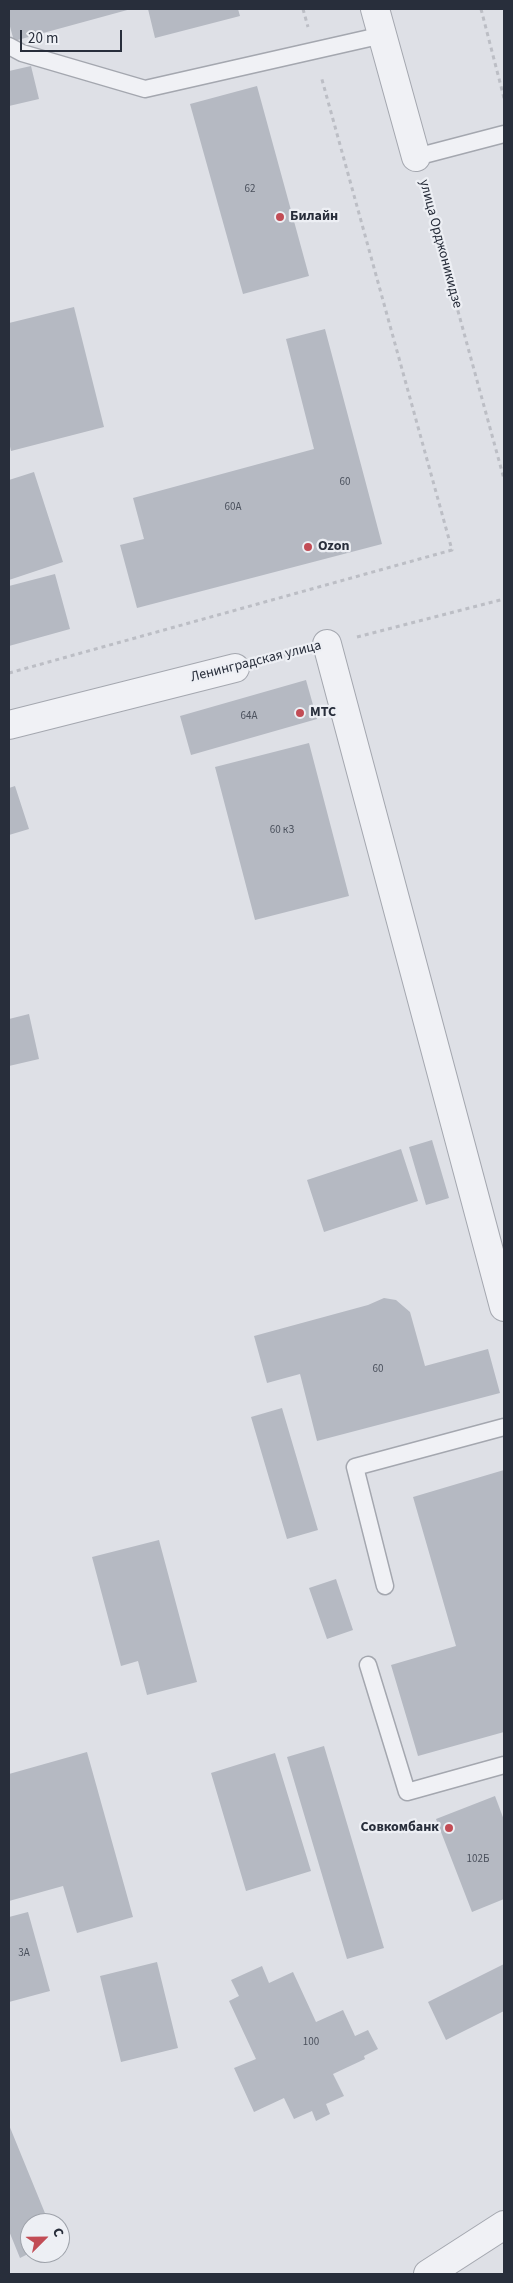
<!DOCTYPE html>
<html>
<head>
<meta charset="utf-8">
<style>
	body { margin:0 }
	#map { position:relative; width:513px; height:2283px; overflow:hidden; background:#dee0e6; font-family:"Source Sans 3",sans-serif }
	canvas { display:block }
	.frame { position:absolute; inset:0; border:10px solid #282e3b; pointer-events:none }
	.north { position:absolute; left:20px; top:2213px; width:50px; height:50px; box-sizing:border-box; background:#edeff4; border:1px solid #9ea2aa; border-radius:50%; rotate:67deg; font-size:14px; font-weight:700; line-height:20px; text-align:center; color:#282e3b }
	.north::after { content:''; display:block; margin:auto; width:18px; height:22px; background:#c24c55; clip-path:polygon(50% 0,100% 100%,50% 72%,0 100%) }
	.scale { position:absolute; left:20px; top:30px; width:102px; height:22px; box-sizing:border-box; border:2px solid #282e3b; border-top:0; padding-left:6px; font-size:15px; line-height:18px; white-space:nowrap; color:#282e3b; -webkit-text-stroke:4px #edeff4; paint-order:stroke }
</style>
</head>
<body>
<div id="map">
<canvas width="513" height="2283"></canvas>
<div class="frame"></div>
<div class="north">С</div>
<div class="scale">20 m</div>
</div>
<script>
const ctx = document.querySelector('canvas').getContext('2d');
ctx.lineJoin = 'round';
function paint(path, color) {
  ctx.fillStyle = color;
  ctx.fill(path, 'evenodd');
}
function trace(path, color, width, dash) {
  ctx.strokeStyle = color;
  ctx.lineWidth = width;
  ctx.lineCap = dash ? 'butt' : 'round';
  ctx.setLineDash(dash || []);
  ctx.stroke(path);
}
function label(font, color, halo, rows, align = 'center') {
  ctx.font = font + ' "Source Sans 3",sans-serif';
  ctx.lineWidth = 4.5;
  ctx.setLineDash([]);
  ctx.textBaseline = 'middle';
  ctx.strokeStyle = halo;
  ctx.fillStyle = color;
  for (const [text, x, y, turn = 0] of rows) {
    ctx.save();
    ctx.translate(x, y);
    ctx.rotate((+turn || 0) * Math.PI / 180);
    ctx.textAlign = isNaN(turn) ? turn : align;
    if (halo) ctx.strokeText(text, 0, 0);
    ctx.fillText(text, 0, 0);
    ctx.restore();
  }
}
const building = new Path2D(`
	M9,9H131L14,41L9,23Z
	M148,9H238L240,16L155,38Z
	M31,66L39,99L9,106V71Z
	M257,86L309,276L243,294L190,104Z
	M74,307L104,427L11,451L9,442V323Z
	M325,329L382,544L137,608L120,545L144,539L133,498L314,449L286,339Z
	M34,472L63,562L9,580V480Z
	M55,574L70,629L9,646V586Z
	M306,680L317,719L191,755L180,716Z
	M309,743L349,896L255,920L215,767Z
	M15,786L29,829L9,835V788Z
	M29,1014L39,1059L9,1066V1019Z
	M432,1140L449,1198L426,1205L409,1147Z
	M401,1149L418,1201L324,1232L307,1180Z
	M384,1298L396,1300L410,1312L425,1366L488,1349L500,1393L317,1441L300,1374L267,1383L254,1336L368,1305Z
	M282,1408L318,1530L287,1539L251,1417Z
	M504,1470V1732L418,1756L391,1665L456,1646L413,1497Z
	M159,1540L197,1682L147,1695L138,1661L121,1666L92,1557Z
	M336,1579L353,1630L327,1639L309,1588Z
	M324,1746L384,1948L347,1959L287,1757Z
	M87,1752L133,1917L77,1933L63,1886L9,1901V1774Z
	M275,1753L311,1871L246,1891L211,1773Z
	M495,1796L504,1820V1899L472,1912L436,1819Z
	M28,1912L50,1991L9,2002V1917Z
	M157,1962L178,2048L121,2062L100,1976Z
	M504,1964V2011L446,2040L428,2002Z
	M262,1966L269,1983L293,1972L316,2022L343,2010L355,2036L368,2030L378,2049L364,2056L365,2059L333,2074L344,2096L326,2104L330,2114L316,2121L312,2111L294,2119L284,2098L254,2112L234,2068L256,2059L229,2001L239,1996L231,1980Z
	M9,2125L49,2223H30V2253L20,2258L9,2231Z`);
const path = new Path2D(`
	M303,9L308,27
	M481,9L504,98
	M424,187L504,479
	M357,637L504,599
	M265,660L297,652
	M9,673L452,550L321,76`);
const service = new Path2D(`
	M9,46L22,53L145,89L383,35
	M416,157L504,134
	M385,1586L355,1467L504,1427
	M368,1665L407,1792L504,1765`);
const minor = new Path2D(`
	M375,9L416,157
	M327,644L504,1307
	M9,725L235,668`);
const tertiary = new Path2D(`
	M428,2274L504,2225`);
const markers = [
	[280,217,5,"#c24c55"],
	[308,547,5,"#c24c55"],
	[300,713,5,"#c24c55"],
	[449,1828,5,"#c24c55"]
];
const numberNames = [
	["62",250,190],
	["60",345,483],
	["60А",233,508],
	["64А",249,717],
	["60 кЗ",282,831],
	["60",378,1370],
	["102Б",478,1860],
	["3А",24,1954],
	["100",311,2043]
];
const poiNames = [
	["Билайн",290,217],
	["Ozon",318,547],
	["МТС",310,713],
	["Совкомбанк",439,1828,"right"]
];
const streetNames = [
	["улица Орджоникидзе",440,244,75],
	["Ленинградская улица",256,662,-14]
];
paint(building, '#b5b9c2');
trace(service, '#a4a7af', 19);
trace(minor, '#a4a7af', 30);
trace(tertiary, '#a4a7af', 30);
trace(path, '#bcbec5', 3, [4, 4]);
trace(service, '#f0f1f5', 16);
trace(minor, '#f0f1f5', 28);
trace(tertiary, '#f0f1f5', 28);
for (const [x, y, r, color] of markers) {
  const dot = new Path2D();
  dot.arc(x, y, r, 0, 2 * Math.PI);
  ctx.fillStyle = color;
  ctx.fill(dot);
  trace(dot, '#edeff4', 2);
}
label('11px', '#4b515d', null, numberNames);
label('bold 14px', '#282e3b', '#edeff4', poiNames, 'left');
label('14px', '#282e3b', '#edeff4', streetNames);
</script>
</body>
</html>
